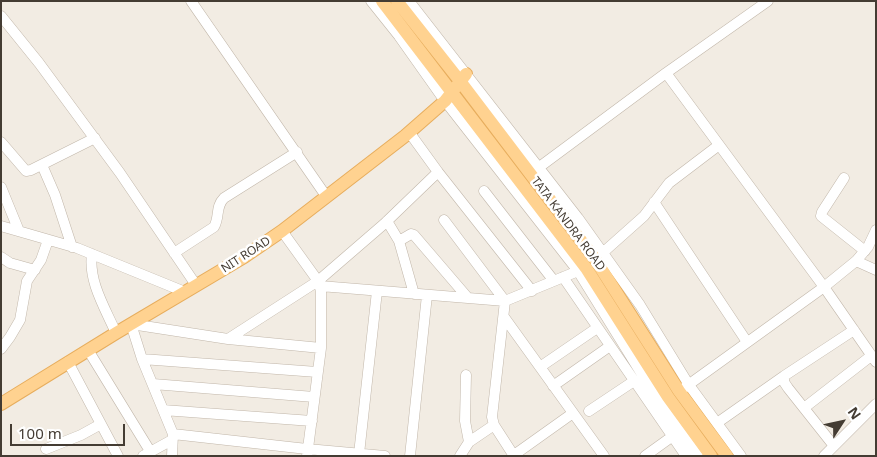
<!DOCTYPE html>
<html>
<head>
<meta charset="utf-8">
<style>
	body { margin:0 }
	#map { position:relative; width:877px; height:457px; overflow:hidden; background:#f2ece3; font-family:"Noto Sans",sans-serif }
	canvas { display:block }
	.frame { position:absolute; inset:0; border:2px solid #443c33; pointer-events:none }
	.north { position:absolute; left:817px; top:397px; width:50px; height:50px; -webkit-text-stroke:4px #fff; paint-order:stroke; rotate:55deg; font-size:14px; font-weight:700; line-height:20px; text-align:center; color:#443c33 }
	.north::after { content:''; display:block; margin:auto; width:18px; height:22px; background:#443c33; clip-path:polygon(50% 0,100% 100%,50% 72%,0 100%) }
	.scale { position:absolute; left:10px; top:424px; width:115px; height:22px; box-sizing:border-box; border:2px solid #443c33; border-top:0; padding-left:6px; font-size:15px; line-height:18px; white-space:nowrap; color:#443c33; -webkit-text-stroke:4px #fff; paint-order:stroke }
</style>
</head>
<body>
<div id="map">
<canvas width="877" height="457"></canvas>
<div class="frame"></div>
<div class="north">N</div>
<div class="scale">100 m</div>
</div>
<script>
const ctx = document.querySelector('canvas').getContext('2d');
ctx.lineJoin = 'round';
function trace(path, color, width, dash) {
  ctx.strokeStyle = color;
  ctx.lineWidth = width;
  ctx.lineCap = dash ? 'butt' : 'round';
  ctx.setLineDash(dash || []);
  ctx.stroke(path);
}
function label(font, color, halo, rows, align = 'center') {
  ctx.font = font + ' "Noto Sans",sans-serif';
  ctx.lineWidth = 5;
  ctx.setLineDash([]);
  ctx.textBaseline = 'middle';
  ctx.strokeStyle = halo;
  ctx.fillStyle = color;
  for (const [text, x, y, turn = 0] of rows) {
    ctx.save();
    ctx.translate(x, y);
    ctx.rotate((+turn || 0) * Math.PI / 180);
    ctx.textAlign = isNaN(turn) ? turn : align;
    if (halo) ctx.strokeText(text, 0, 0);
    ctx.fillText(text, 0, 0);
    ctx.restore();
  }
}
const minor = new Path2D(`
	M191,1L326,196
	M371,1L399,36L445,101L578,271L661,405L698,456
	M409,1L578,218L640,305L689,385L741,456
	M1,16L39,63L120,173L196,285
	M666,73L824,287L876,362
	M409,132L438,172L532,291
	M1,142L26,171L31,170L95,138
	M42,165L55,195L72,247
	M534,171L666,73L768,1
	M844,178L822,212L821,216L865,251
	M1,187L19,231
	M484,191L554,281
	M654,202L747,342
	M444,220L505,301L492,417L494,425L514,456
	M387,221L399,241L411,234L414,235L468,298
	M1,226L77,248L185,292
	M282,231L318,281L321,291V348L307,456
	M399,241L414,294
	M174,253L214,227C220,217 215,207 224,198L297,152
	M92,254C88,281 105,308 116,333
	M1,257L10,263L35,270
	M598,257L644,216L669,183L719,145
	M856,261L876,270
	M563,277L686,456
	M320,286L505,301L583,269
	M504,317L604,456
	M228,339L318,281L384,224L438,172
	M1,349L10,337L20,320L27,281L41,260L48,240
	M88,350L150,451
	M142,359L317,372
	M68,362L118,456
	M540,367L597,328
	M466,375L465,421L469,442
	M153,384L314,397
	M553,386L610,346
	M684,388L824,287L856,261L868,247L876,230
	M804,408L871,356
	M163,410L312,421
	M589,411L634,381
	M717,423L784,376
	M173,434L307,449L385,456
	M834,446L788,388L784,382V376L854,330
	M46,449L81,435L101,424
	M359,454L377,291
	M514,455L573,413
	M143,456L172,440
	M172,456L173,434L142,359L131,324L228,339L321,348
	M410,456L427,295
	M460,456L469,442L494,425
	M645,456L677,433
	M824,456L876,404`);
const major = new Path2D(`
	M382,1L586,268L668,397L711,456
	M397,1L460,81L595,259L679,391L727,456
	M1,404L116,333L244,257L282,231L405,136L445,101L466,74`);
const streetNames = [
	["TATA KANDRA ROAD",568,224,53],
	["NIT ROAD",246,255,-33]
];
trace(minor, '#c1b6a9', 11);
trace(major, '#e7ad5d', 14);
trace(minor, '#fff', 10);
trace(major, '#ffd290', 12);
label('12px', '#443c33', '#fff', streetNames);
</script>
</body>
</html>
